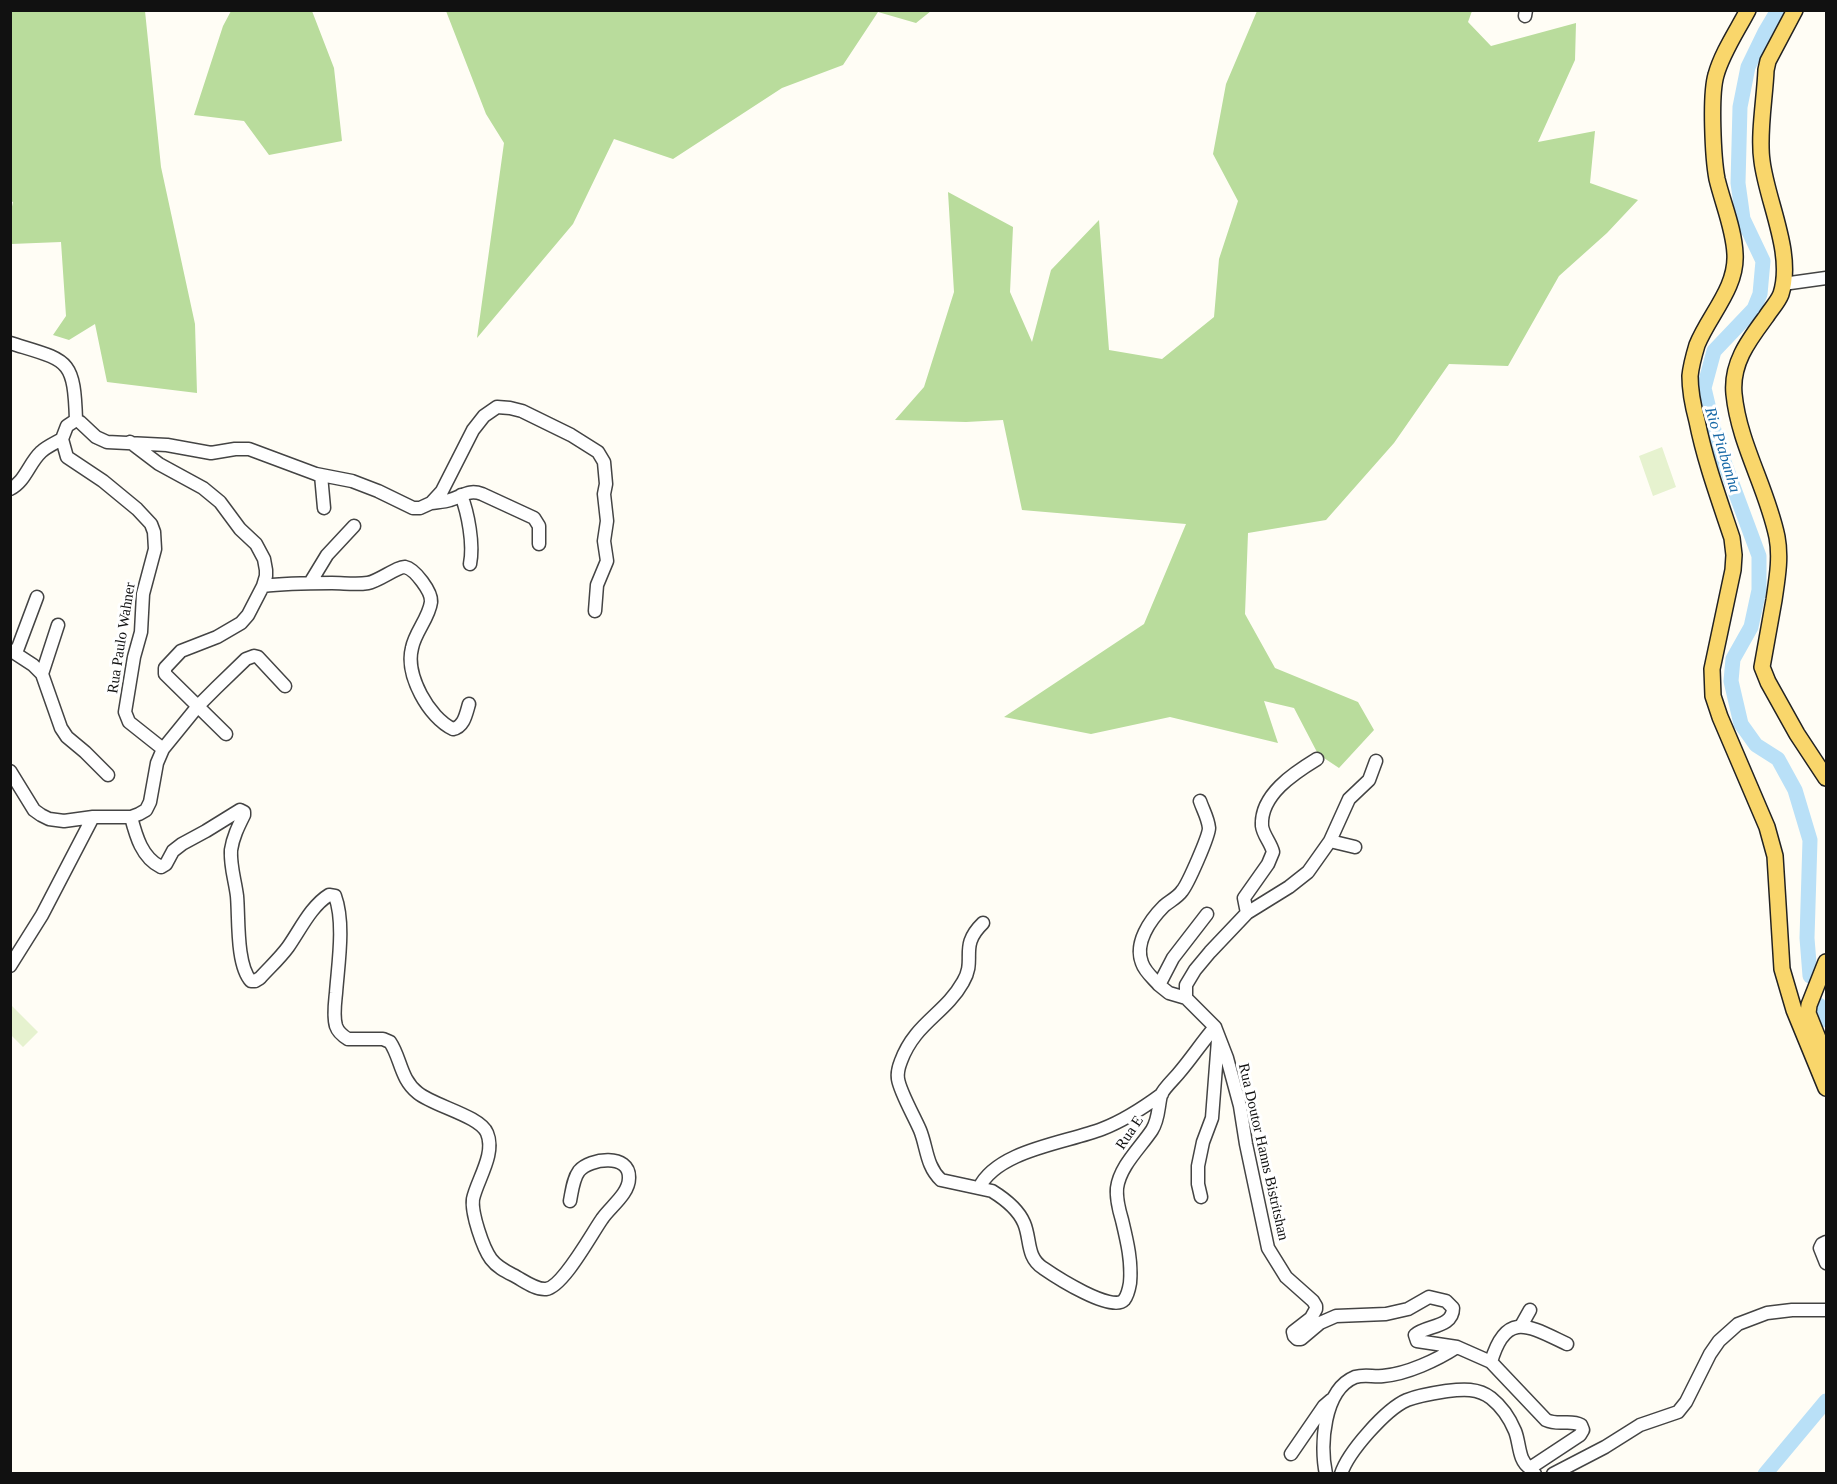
<!DOCTYPE html>
<html>
<head>
<meta charset="utf-8">
<style>
	body { margin:0 }
	#map { position:relative; width:1837px; height:1484px; overflow:hidden; background:#fffdf5; font-family:Georgia,serif }
	canvas { display:block }
	.frame { position:absolute; inset:0; border:12px solid #111; pointer-events:none }
</style>
</head>
<body>
<div id="map">
<canvas width="1837" height="1484"></canvas>
<div class="frame"></div>
</div>
<script>
const ctx = document.querySelector('canvas').getContext('2d');
ctx.lineJoin = 'round';
function paint(path, color) {
  ctx.fillStyle = color;
  ctx.fill(path, 'evenodd');
}
function trace(path, color, width, dash) {
  ctx.strokeStyle = color;
  ctx.lineWidth = width;
  ctx.lineCap = dash ? 'butt' : 'round';
  ctx.setLineDash(dash || []);
  ctx.stroke(path);
}
function label(font, color, halo, rows, align = 'center') {
  ctx.font = font + ' Georgia,serif';
  ctx.lineWidth = 6;
  ctx.setLineDash([]);
  ctx.textBaseline = 'middle';
  ctx.strokeStyle = halo;
  ctx.fillStyle = color;
  for (const [text, x, y, turn = 0] of rows) {
    ctx.save();
    ctx.translate(x, y);
    ctx.rotate((+turn || 0) * Math.PI / 180);
    ctx.textAlign = isNaN(turn) ? turn : align;
    if (halo) ctx.strokeText(text, 0, 0);
    ctx.fillText(text, 0, 0);
    ctx.restore();
  }
}
const forest = new Path2D(`
	M11,10L145,11L161,167L195,324L197,393L107,382L95,324L69,340L53,335L66,316L61,242L11,244V211L13,202L10,201Z
	M231,11H312L334,68L342,141L269,155L244,121L194,115L223,26Z
	M446,11H931L916,23L878,12L843,65L782,88L673,159L614,139L573,224L477,338L504,143L486,114Z
	M1257,11H1472L1468,22L1491,46L1576,23L1575,60L1538,142L1595,131L1590,183L1638,200L1607,233L1559,276L1508,366L1449,364L1394,443L1326,520L1248,533L1245,614L1275,668L1358,702L1374,730L1339,768L1318,754L1294,708L1264,701L1278,743L1170,717L1091,734L1004,717L1144,624L1186,524L1022,510L1003,420L966,422L895,420L924,387L954,292L948,192L1013,227L1010,292L1032,342L1051,270L1099,220L1109,350L1162,359L1214,317L1219,259L1238,201L1213,154L1226,84Z`);
const pitch = new Path2D(`
	M1662,447L1676,487L1653,496L1639,456Z
	M12,1006L38,1032L23,1047L11,1035V1008Z`);
const river = new Path2D(`
	M1778,10L1765,32L1748,67L1740,107L1738,183L1743,219L1763,261L1760,294L1754,309L1714,351L1704,388L1717,443L1759,556V590L1751,627L1733,659L1731,681L1741,724L1756,745L1778,759L1795,790L1810,840L1807,938L1810,976
	M1819,1005L1826,1020
	M1765,1474L1826,1401`);
const minor = new Path2D(`
	M1525,16L1526,10
	M1783,284L1826,278
	M10,343C68,361 74,357 76,420
	M76,420L80,422L96,437L107,442L167,445L211,453L235,449H249L316,474L352,481L378,491L413,508H420L431,503L442,491L473,430L484,416L497,407L510,408L522,411L571,435L598,452L604,462L606,484L604,494L607,521L604,541L607,561L597,585L595,611
	M76,420L67,426L62,439L67,457L103,481L137,509L151,524L154,532L155,549L143,594L141,632L134,657L125,712L129,722L163,749
	M130,442L159,464L203,488L220,502L240,529L256,544L264,559L266,570V576L263,586
	M321,475L324,508
	M10,489C25,482 29,463 41,452C46,447 55,443 62,439
	M461,495C468,513 474,544 470,564
	M431,503C437,502 444,502 450,500C463,496 469,489 482,494L534,518L539,526V544
	M310,583L327,555L354,526
	M58,625L42,674L61,728L67,737L85,752L108,775
	M10,650L33,665L42,674
	M16,653L37,597
	M226,734L165,674V668L181,651L217,637L241,623L248,615L263,586C286,583 309,583 332,583C344,583 356,585 368,583C379,581 398,566 405,567C415,569 432,592 431,602C429,618 415,632 412,648C405,675 429,718 453,729C464,727 466,714 469,704
	M1376,761L1369,780L1349,799L1330,841L1308,872L1289,887L1247,913L1210,952L1195,970L1186,985V998L1215,1027L1227,1058L1240,1106L1246,1144L1268,1248L1286,1277L1313,1301L1316,1306V1309L1311,1318L1293,1332L1294,1336L1297,1339H1301L1320,1323L1336,1316L1386,1314L1408,1309L1429,1297L1446,1301L1453,1308C1453,1328 1426,1325 1415,1335L1417,1341L1457,1347L1491,1362L1546,1420C1559,1426 1570,1419 1581,1425L1583,1430L1580,1435L1530,1468L1535,1474
	M10,771L34,810L41,815L49,819L64,821L93,817H131L139,814L146,810L150,802L157,763L163,749L198,706L216,688L246,659L254,656L258,657L285,686
	M131,817C136,836 142,858 161,867L166,864L173,851L182,844L206,831L240,810L244,812V815C238,827 233,837 231,850C230,866 235,880 237,896C239,917 236,965 251,981H255L260,978C269,968 280,958 288,947C300,930 311,906 329,895L335,896C345,923 338,965 336,993C335,1003 333,1016 336,1026C338,1032 343,1036 348,1039H383L390,1042C401,1058 400,1079 418,1093C434,1106 480,1116 487,1133C496,1154 477,1180 473,1199C471,1213 483,1248 491,1259C497,1267 505,1271 513,1275C523,1280 535,1290 546,1289C563,1287 592,1233 602,1219C610,1207 629,1194 629,1178C630,1153 590,1158 579,1171C573,1179 572,1191 570,1201
	M1330,841L1355,847
	M1247,913L1244,898L1268,864L1273,852C1271,843 1263,835 1262,826C1260,795 1294,773 1317,759
	M983,923C958,947 977,959 963,982C945,1014 915,1023 901,1061C899,1066 897,1073 898,1079C900,1092 914,1116 920,1130C927,1147 926,1166 941,1180L992,1191C1005,1199 1018,1209 1024,1223C1031,1239 1026,1257 1043,1268C1056,1277 1112,1313 1124,1300C1128,1295 1129,1289 1130,1283C1132,1261 1127,1241 1122,1220C1119,1210 1116,1198 1117,1188C1120,1166 1140,1148 1152,1130C1159,1119 1158,1107 1161,1095C1164,1088 1173,1080 1178,1074C1191,1059 1202,1042 1215,1027
	M10,966L42,915L93,817
	M1159,985C1153,978 1145,972 1142,963C1134,943 1150,920 1164,906C1170,901 1178,897 1182,891C1188,884 1209,836 1209,828C1208,818 1203,810 1200,801
	M1186,998L1169,993L1159,985L1173,958L1207,914
	M979,1188C997,1150 1066,1143 1102,1129C1123,1121 1143,1108 1162,1094
	M1201,1197L1198,1184V1166L1203,1142L1212,1118L1218,1040
	M1826,1242L1822,1244L1820,1248L1826,1263
	M1521,1326L1530,1310
	M1491,1362C1506,1310 1529,1326 1567,1344
	M1291,1454L1324,1406L1331,1400
	M1326,1474C1320,1446 1323,1390 1355,1377C1365,1374 1373,1377 1383,1376C1407,1374 1437,1360 1457,1347
	M1341,1474C1348,1452 1386,1409 1407,1400C1420,1395 1434,1393 1447,1391C1463,1389 1478,1388 1491,1398C1501,1406 1510,1419 1515,1431C1520,1443 1518,1461 1530,1468
	M1553,1474L1605,1447L1640,1425L1678,1412L1686,1402L1710,1354L1719,1341L1738,1324L1767,1313L1792,1310H1826`);
const major = new Path2D(`
	M1748,10C1737,31 1722,53 1716,75C1710,95 1713,158 1717,179C1723,204 1734,229 1735,254C1737,288 1709,315 1697,345C1694,355 1691,366 1690,376C1690,391 1693,406 1697,421C1705,461 1719,499 1732,538L1734,555L1733,570L1712,669L1713,696L1720,717L1767,827L1775,856L1782,969L1794,1010L1826,1088
	M1795,10L1768,61L1766,70C1765,97 1758,135 1762,161C1767,202 1794,253 1781,294C1778,302 1771,309 1766,317C1749,340 1731,363 1734,394C1739,444 1767,488 1777,537C1781,558 1777,579 1774,600C1770,622 1766,645 1762,667L1768,682L1797,734L1826,778
	M1826,962L1809,1005L1808,1013L1826,1058`);
const streetNames = [
	["Rua Paulo Wahner",122,638,-81],
	["Rua E",1130,1133,-56],
	["Rua Doutor Hanns Bistritshan",1263,1152,77]
];
const waterNames = [
	["Rio Piabanha",1722,450,73]
];
paint(forest, '#b9dc9c');
paint(pitch, '#e6f2cf');
trace(river, '#b9e0f7', 15);
trace(minor, '#444', 15);
trace(major, '#222', 18);
trace(minor, '#fff', 12);
trace(major, '#f9d66b', 15);
label('15px', '#111', '#fff', streetNames);
label('italic 16px', '#1768a6', '#fff', waterNames);
</script>
</body>
</html>
